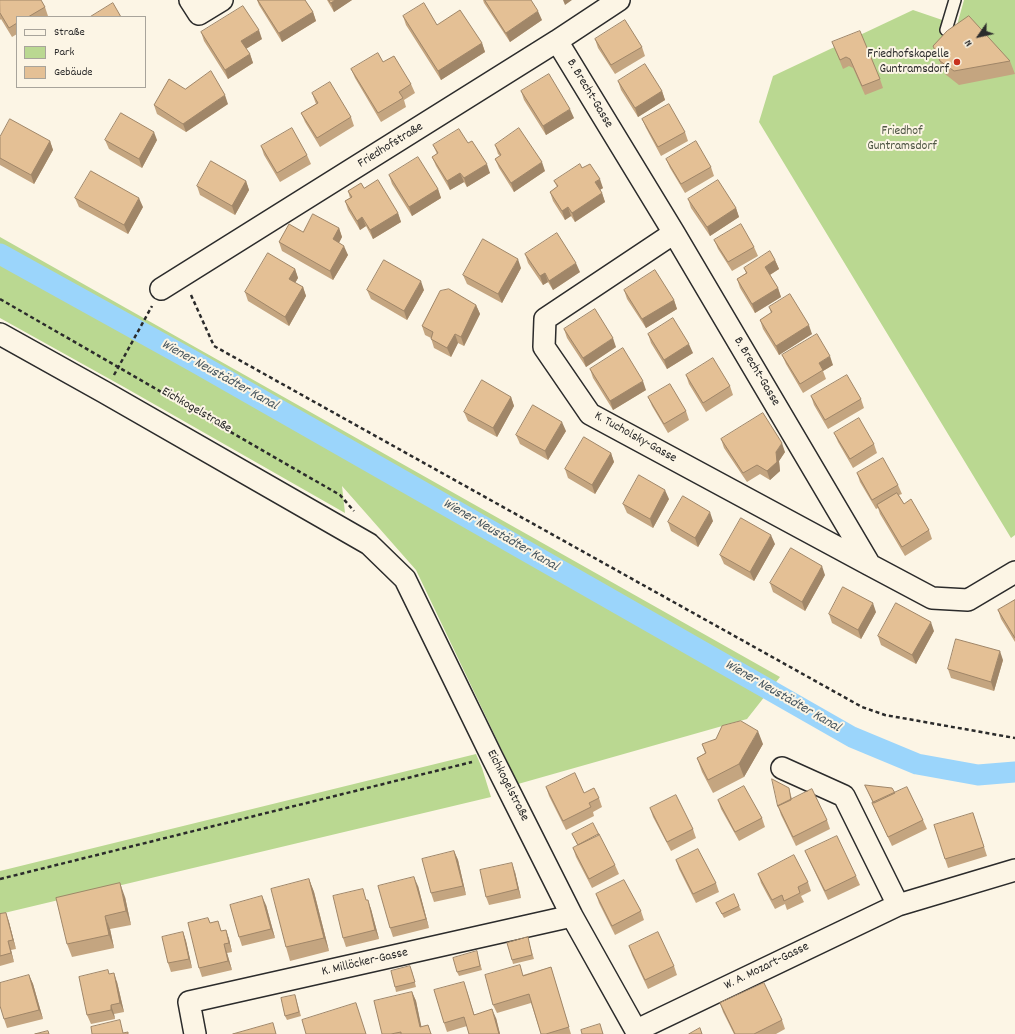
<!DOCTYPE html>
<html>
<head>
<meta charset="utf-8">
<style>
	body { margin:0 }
	#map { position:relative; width:1015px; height:1034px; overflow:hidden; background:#fcf5e5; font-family:Dekko,sans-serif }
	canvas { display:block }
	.legend { position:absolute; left:16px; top:16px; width:130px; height:72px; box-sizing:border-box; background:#fcf5e5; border:1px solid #a8a49b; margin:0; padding:5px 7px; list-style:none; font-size:12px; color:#2b2b2b }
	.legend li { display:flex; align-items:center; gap:8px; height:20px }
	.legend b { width:20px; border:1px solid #a8a49b }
	.north { position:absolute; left:959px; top:16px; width:40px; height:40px; -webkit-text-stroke:3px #fcf5e5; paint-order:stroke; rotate:236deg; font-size:11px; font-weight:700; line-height:16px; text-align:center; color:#2b2b2b }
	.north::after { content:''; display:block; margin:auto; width:14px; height:18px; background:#2b2b2b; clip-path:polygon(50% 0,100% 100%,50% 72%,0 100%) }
</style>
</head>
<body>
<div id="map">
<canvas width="1015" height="1034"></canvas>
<ul class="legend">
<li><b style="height:5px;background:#fcf5e5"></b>Straße</li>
<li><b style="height:11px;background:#bad891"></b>Park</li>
<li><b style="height:11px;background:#e4c095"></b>Gebäude</li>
</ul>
<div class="north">N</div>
</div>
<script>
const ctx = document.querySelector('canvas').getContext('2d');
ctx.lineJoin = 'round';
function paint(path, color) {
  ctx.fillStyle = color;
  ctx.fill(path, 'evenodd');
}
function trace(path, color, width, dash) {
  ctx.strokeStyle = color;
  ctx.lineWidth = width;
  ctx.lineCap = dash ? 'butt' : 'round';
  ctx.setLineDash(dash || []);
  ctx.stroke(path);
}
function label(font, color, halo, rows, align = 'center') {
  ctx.font = font + ' Dekko,sans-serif';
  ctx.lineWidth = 4;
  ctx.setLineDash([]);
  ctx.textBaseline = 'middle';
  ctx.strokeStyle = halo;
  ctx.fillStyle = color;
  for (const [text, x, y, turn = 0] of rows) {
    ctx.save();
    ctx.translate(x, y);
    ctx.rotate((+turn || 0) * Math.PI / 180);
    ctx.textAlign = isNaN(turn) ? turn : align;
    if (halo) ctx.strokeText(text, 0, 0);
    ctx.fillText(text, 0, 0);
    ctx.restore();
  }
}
const green = new Path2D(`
	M964,0H1015V535L1011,538L759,122L773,76L913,10L957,25Z
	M0,237L780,677L747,719L518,784L416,570L342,486L345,513L124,387L0,318Z
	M476,754L482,768L491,797L0,914V871Z`);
const canal = new Path2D(`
	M0,254L195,362L852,737L917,764L978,775L1015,772`);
const path = new Path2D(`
	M191,295L214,346L862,707L885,715L1015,738
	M0,299L340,495L354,511
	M114,375L152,306
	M0,879L472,762`);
const lane = new Path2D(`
	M946,30L955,0`);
const street = new Path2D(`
	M190,0L199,14L222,0
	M557,41L674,233L870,565L932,598L968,600L1015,572
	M674,233L545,319L544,347L590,414L870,565
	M161,289L557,41L619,0
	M0,334L104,392L369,544L405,579L492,757L572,916L638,1034
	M782,768L844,796L898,905
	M637,1030L898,905L1015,870
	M195,1034L189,1002L572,916`);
const wall = new Path2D(`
	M0,0L45,7L48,16L46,17H17V34L12,37L1,19L0,20Z
	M257,0H305L313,12L316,21L282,42L259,5Z
	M327,0H352L334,12Z
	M483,0H485L542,20L510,42L484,3Z
	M403,16L437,25L482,43L485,52L441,80L406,25Z
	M201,32L262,39L246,49L250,54L253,63L228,79L204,41Z
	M595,39L642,47L645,56L615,74L598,48Z
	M832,42L880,79L883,88L865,95L853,68L849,66L843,69Z
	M933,46L1010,61L1015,74L959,85L945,74Z
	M383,62L411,84L415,93L404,100L406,107L381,122L355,78L351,69Z
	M618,81L662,91L665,100L638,117L621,90Z
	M185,89L228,104L186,132L157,114L154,105Z
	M521,91L574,118L546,135L524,100Z
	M312,93L351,117L354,126L320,147L305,122L301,113L316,104Z
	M642,119L685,132L688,141L661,156L646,128Z
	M0,137L50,141L53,150L34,184L0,165Z
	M105,140H157L142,168L109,149Z
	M468,143L490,173L467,187L464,182L450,190L436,166L432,157L437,154L433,145Z
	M495,145L545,171L514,192L499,168L495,159L500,156L498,154Z
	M261,146L307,155L311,164L280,182L264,155Z
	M666,159L711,167L714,176L685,193L670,168Z
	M582,168L603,188L600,190L602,193L605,202L575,222L571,216L565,220L553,201L550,192L557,187L554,181Z
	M389,175L438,189L441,198L412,216L392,184Z
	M246,181L249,190L235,215L200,195L197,186Z
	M364,188L398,213L401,222L373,239L366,226L360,230L348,210L345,201L350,198L348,191Z
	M75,198L143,207L128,234L79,207Z
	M688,199L736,208L739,217L710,236L691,208Z
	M339,228L342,237L339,243L348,255L333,280L282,251L279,242L303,232Z
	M714,240L754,247L758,256L732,271L718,249Z
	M525,254L580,272L553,290L548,282L543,285L528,263Z
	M775,260L779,269L770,275L778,288L781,297L755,313L740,288L737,279L746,273L744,268Z
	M521,268L502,303L467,284L463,275Z
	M295,269L298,278L295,283L303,287L306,296L289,326L248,301L245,292Z
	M367,290H424L407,320L371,299Z
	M624,290L674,300L677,309L646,328L627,299Z
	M476,305L480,314L464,346L458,343L451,357L434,348L431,338L425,335L422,326Z
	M769,307L812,334L779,355L763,329L760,320L771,313Z
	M564,329L616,347L586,367L567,338Z
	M648,334L693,353L667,369L651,343Z
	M782,355L833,365L823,371L826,379L803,393L786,364Z
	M590,369L646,390L613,410L593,378Z
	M686,375L730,386L733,395L706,412L689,384Z
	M811,396L861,399L864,408L828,429L814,405Z
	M511,397L514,406L497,437L468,421L464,412Z
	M648,397L686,411L689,420L668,433L652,406Z
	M566,431L548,460L520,444L516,435Z
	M834,433L874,444L877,453L853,468L838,442Z
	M721,439L785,452L779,461L780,471L770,480L760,474L747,482L724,448Z
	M611,453L614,462L595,494L568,478L565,469Z
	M857,473L898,485L902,494L899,495L904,504L929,530L932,539L905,556L880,514L878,508L876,509L860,482Z
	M669,499L653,528L627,513L623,504Z
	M713,521L698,547L671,531L668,522Z
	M775,544L754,581L724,564L720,555Z
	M825,575L805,611L773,592L770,583Z
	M1015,600V642L1001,619L998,610Z
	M876,612L861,639L832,623L829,614Z
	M934,631L916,664L881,645L878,636Z
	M1003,660L994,691L951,678L948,669Z
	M702,744H763L744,777L713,793L702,772L697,758L705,753Z
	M865,785L895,793L923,820L927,829L892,846L876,812L872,803H873Z
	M546,787L584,793L599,798L602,807L593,812L594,816L566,830L549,796Z
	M790,792L792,799L827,820L830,829L796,846L781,815L778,806Z
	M718,800L762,818L765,827L739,841L721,809Z
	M650,808L693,829L696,838L671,851L653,817Z
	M973,813L987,856L948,868L945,859Z
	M572,834L615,865L619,874L592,888L576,857L573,848L578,846Z
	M454,851L458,860L466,895L434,902L431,893Z
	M805,851L856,876L860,885L828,900L809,860Z
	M676,860L716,883L719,892L696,903L679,869Z
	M515,872L521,898L489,905L486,897Z
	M758,874L808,882L811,891L801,896L804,902L787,910L785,904L775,909L761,883Z
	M309,879L314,892L329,951L290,961L286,947Z
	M418,886L429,928L393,937L390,928Z
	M596,894L641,911L644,920L615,935L599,903Z
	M125,897L131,925L110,929L114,948L72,957L67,944Z
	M367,900L371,909L379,939L346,947L343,938Z
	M716,903L739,906L741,910L724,918Z
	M266,905L275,938L242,946L239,937Z
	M6,913L9,922L16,949L11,950L14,962L0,966V914Z
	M208,918L210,923L222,931L226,930L229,939L232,952L227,953L232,970L202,977L199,968Z
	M183,932L186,941L192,968L171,972L168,963Z
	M529,942L534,959L513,964L512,960Z
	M629,946L674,966L677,975L648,989L632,955Z
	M478,956L482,970L459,976L457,972Z
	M551,967L571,1034H541L531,1003L497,1013L493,1005L523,975Z
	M412,971L416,987L396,992L395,987Z
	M109,974L117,982L124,1012L114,1014L115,1019L91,1024L87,1015Z
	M29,975L33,984L43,1019L7,1028L4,1019Z
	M467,991L474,1014L496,1018L500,1034H469L467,1026L447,1032L444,1023Z
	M412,992L416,1001L421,1027L432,1034H382Z
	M295,995L301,1016L287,1020L285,1016Z
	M720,1003L782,1020L785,1029L776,1034H734L723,1012Z`);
const shadedWall = new Path2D(`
	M335,0H352L334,12L331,3Z
	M563,0H572L565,5Z
	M538,11L542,20L510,42L506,33Z
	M313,12L316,21L282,42L279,33Z
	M259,30L262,39L244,50L241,41Z
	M482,43L485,52L441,80L438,71Z
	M250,54L253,63L228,79L225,70Z
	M662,91L665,100L638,117L635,108Z
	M225,95L228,104L186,132L183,124Z
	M570,109L574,118L546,135L543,126Z
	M154,132L157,140L142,168L139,159Z
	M50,141L53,150L34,184L31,175Z
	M542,162L545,171L514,192L511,183Z
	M487,164L490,173L467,187L464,178Z
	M460,173L464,182L450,190L447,181Z
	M600,179L603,188L598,191L595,182Z
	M246,181L249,190L235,215L232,206Z
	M438,189L441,198L412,216L409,207Z
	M602,193L605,202L575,222L572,213Z
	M139,198L143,207L128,234L124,225Z
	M568,207L571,216L565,220L562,211Z
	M736,208L739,217L710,236L707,227Z
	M398,213L401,222L373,239L370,230Z
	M362,217L366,226L360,230L357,221Z
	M339,228L342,237L336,248L333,239Z
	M344,246L348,255L333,280L330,271Z
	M518,259L521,268L502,303L498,294Z
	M775,260L779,269L768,276L765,267Z
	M576,263L580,272L553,290L549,281Z
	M295,269L298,278L292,288L289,279Z
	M545,273L548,282L543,285L540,276Z
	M421,281L424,290L407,320L404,311Z
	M303,287L306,296L289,326L285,317Z
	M778,288L781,297L755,313L752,304Z
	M674,300L677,309L646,328L642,319Z
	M476,305L480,314L464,346L461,337Z
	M809,325L812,334L779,355L776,346Z
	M455,334L458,343L451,357L447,348Z
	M613,338L616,347L586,367L583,358Z
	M689,344L693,353L667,369L664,360Z
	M830,356L833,365L823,371L819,363Z
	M643,381L646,390L613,410L610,401Z
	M511,397L514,406L497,437L493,428Z
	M562,422L566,431L548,460L545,451Z
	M782,443L785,452L779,461L780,471L770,480L767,471L776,452Z
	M611,453L614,462L595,494L592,485Z
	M665,490L669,499L653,528L650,519Z
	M710,512L713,521L698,547L695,538Z
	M771,535L775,544L754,581L750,572Z
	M822,566L825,575L805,611L802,602Z
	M873,603L876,612L861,639L858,630Z
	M931,622L934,631L916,664L912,655Z
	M1000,651L1003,660L994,691L991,682Z
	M758,731L763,744L744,777L739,764Z
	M454,851L458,860L466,895L463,886Z
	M512,863L515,872L521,898L518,889Z
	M414,877L418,886L429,928L426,919Z
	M309,879L314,892L329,951L324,938Z
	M120,883L125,897L131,925L126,911Z
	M262,896L266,905L275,938L271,929Z
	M368,900L371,909L379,939L375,930Z
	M6,913L9,922L16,949L13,940Z
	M105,916L110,929L114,948L109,935Z
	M226,930L229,939L232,952L229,943Z
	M183,932L186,941L192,968L189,959Z
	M8,941L11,950L14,962L11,953Z
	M224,944L227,953L232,970L228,961Z
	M114,973L117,982L124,1012L120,1003Z
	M29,975L33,984L43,1019L39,1010Z
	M412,992L416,1001L423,1034L420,1027Z
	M111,1005L114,1014L115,1019L111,1010Z
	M492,1009L496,1018L500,1034H499Z`);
const building = new Path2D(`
	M0,0H41L45,7L28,17H17V23L9,28L0,13Z
	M258,0H305L313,12L279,33Z
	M329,0H335L331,3Z
	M485,0H531L538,11L506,33Z
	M113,3L121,17H90Z
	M424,3L437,25L460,10L482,43L438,71L403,16Z
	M243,6L259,30L241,41L250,54L225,70L201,32Z
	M969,16L1010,61L954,71L940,61L933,46L947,31Z
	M625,20L642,47L611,65L595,39Z
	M860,31L880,79L862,86L850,59L846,57L840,60L832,42Z
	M378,53L383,62L394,56L411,84L399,92L403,98L378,113L351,69Z
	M645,64L662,91L635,108L618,81Z
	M211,71L225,95L183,124L154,105L169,79L185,89Z
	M549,74L570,109L543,126L521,91Z
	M330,82L351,117L317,138L301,113L318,103L312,93Z
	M669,104L685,132L658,147L642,119Z
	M121,113L154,132L139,159L105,140Z
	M10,119L50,141L31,175L0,158V137Z
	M292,128L307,155L277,173L261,146Z
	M519,128L542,162L511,183L495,159L501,155L495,145Z
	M459,129L468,143L472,141L487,164L464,178L460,173L447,181L432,157L438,153L433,145Z
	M696,141L711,167L681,184L666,159Z
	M418,157L438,189L409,207L389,175Z
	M211,161L246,181L232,206L197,186Z
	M580,164L582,168L590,164L600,179L595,182L602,193L572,213L568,207L562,211L550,192L558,186L554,181Z
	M91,171L139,198L124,225L75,198Z
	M378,180L398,213L370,230L362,217L357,221L345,201L352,197L348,191L361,183L364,188Z
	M718,180L736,208L707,227L688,199Z
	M313,214L339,228L333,239L344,246L330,271L279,242L289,224L303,232Z
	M741,224L754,247L728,262L714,240Z
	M557,233L576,263L549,281L545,273L540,276L525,254Z
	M483,239L518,259L498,294L463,275Z
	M770,251L775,260L765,267L778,288L752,304L737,279L747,273L744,268Z
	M268,253L295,269L289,279L303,287L285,317L245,292Z
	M384,260L421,281L404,311L367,290Z
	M655,270L674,300L642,319L624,290Z
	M449,289L476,305L461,337L455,334L447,348L431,339L433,332L422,326L440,291Z
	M790,294L809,325L776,346L760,320L772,312L769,307Z
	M595,309L613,338L583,358L564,329Z
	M673,318L689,344L664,360L648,334Z
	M817,334L830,356L819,363L823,370L800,384L782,355Z
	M623,348L643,381L610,401L590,369Z
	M713,358L730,386L703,403L686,375Z
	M847,375L861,399L825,420L811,396Z
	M482,380L511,397L493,428L464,412Z
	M670,384L686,411L664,424L648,397Z
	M533,405L562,422L545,451L516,435Z
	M763,413L782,443L776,452L777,462L767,471L757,465L743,473L721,439Z
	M859,418L874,444L850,459L834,433Z
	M584,437L611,453L592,485L565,469Z
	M883,458L898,485L872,500L857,473Z
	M639,475L665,490L650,519L623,504Z
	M897,493L904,504L911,499L929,530L902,547L877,505Z
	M683,496L710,512L695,538L668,522Z
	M741,518L771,535L750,572L720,555Z
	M791,548L822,566L802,602L770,583Z
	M843,587L873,603L858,630L829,614Z
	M1015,600V638L998,610Z
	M896,603L931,622L912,655L878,636Z
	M956,639L1000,651L991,682L948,669Z
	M741,721L758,731L739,764L708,780L697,758L706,753L702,744L716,739L722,726Z
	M575,773L584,793L594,788L599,798L589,803L591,807L563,821L546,787Z
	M772,779L789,788L791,800L778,806Z
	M865,785L892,788L895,793L874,803Z
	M744,786L762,818L735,832L718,800Z
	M907,787L923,820L888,837L872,803Z
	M812,789L827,820L793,837L778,806Z
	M676,795L693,829L667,842L650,808Z
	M973,813L984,847L945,859L934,825Z
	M593,823L599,835L578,845L572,834Z
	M599,834L615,865L589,879L573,848Z
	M837,836L856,876L825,891L805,851Z
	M698,849L716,883L693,894L676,860Z
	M454,851L463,886L431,893L422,859Z
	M794,855L808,882L798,887L800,893L784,901L782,895L772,900L758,874Z
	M512,863L518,889L486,897L480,870Z
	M414,877L426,919L390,928L378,886Z
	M309,879L324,938L286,947L271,889Z
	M624,880L641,911L612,926L596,894Z
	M120,883L126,911L105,916L109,935L67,944L56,898Z
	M363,889L366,900H368L375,930L343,938L333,896Z
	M734,894L739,906L722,914L716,903Z
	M262,896L271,929L239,937L230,905Z
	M6,913L13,940L8,941L11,953L0,956V914Z
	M208,918L210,923L218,921L221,931L226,930L229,943L224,944L228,961L199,968L188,923Z
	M183,932L189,959L168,963L162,937Z
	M658,932L674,966L645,980L629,946Z
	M528,937L532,955L512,960L507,943Z
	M477,951L480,966L457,972L453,958Z
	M520,965L523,976L551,967L569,1027L546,1034H541L529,994L493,1005L485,975Z
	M410,966L415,982L395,987L391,971Z
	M108,970L109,974L114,973L120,1003L111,1005V1010L87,1015L79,977Z
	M29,975L39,1010L4,1019L0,1006V983Z
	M464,982L474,1015L492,1009L499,1034H469L464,1017L444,1023L434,990Z
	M764,983L782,1020L754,1034H735L720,1003Z
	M412,992L420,1027L428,1025L431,1034H401V1032L391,1034H382L374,1001Z
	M295,995L299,1012L285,1016L281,998Z
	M356,1003L366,1034H306L302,1020Z
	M120,1020L123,1033L128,1032V1034H92L91,1027Z
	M273,1023L276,1034H233Z
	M600,1024L603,1034H582L581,1030Z
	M700,1028L702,1034H689Z
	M48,1031L49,1034H35Z`);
const markers = [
	[957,62,4,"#c8321e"]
];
const poiNames = [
	["Friedhofskapelle",949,55],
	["Guntramsdorf",949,70]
];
const streetNames = [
	["B. Brecht-Gasse",589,94,59],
	["Friedhofstraße",391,146,-32],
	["B. Brecht-Gasse",756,372,59],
	["Eichkogelstraße",196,411,30],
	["K. Tucholsky-Gasse",635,438,29],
	["Eichkogelstraße",507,786,63],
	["K. Millöcker-Gasse",365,963,-13],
	["W. A. Mozart-Gasse",767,967,-26]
];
const parkNames = [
	["Friedhof",902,132],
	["Guntramsdorf",902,147]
];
const waterNames = [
	["Wiener Neustädter Kanal",219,376,29],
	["Wiener Neustädter Kanal",500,536,30],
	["Wiener Neustädter Kanal",782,697,30]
];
paint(green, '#bad891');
trace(canal, '#9bd5fb', 21);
trace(lane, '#2b2b2b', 14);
trace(street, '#2b2b2b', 24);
trace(path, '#2b2b2b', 2.5, [4, 3]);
trace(lane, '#fcf5e5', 11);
trace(street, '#fcf5e5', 21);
paint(wall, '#c4a580');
paint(shadedWall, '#a08668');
paint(building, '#e4c095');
trace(building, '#a08668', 1);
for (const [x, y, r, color] of markers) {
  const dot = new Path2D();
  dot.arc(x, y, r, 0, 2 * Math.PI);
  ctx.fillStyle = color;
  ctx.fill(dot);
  trace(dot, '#fcf5e5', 1.5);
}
label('13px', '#2b2b2b', '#fcf5e5', poiNames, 'right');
label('13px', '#2b2b2b', '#fcf5e5', streetNames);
label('13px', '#4f5644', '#fcf5e5', parkNames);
label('italic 14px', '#47565f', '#fcf5e5', waterNames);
</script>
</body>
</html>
